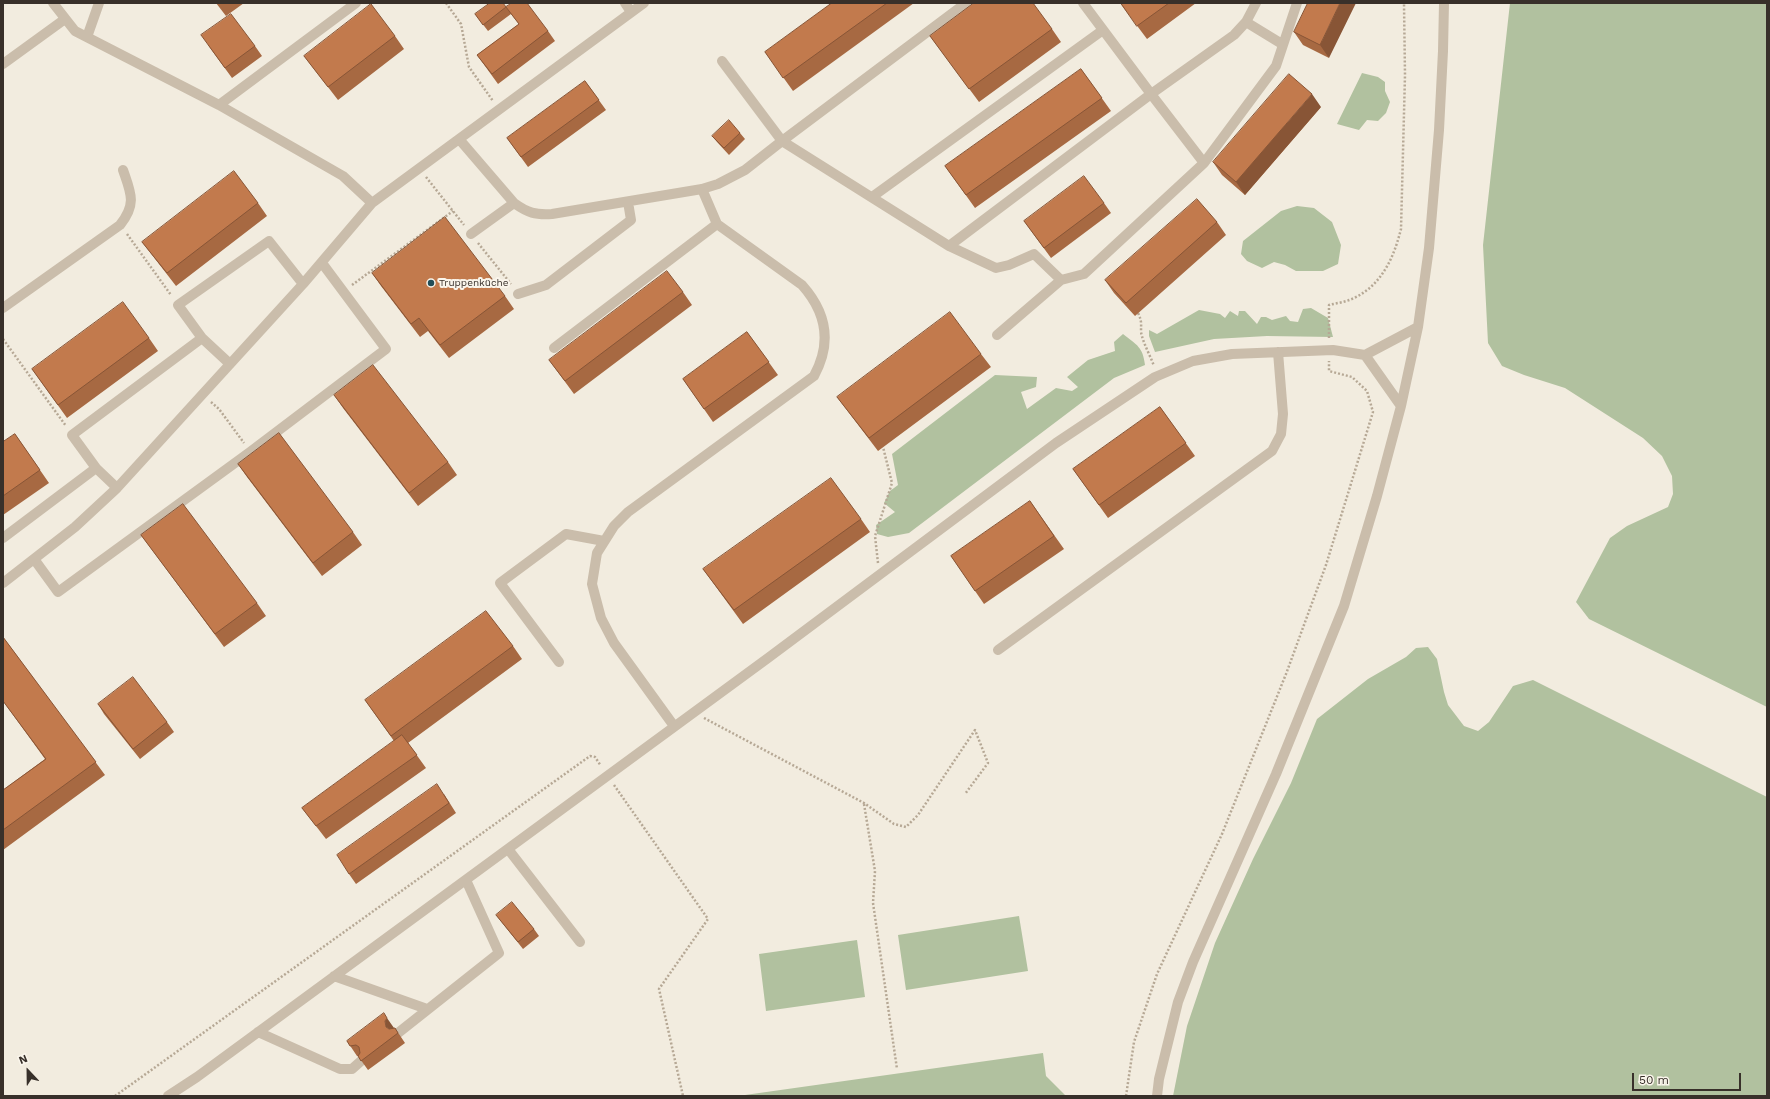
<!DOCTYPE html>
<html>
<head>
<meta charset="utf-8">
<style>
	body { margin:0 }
	#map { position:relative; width:1770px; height:1099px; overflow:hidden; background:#f2ecdf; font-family:"Work Sans",sans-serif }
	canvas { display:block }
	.frame { position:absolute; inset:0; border:4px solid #38302a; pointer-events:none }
	.north { position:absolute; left:8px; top:1051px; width:40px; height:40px; -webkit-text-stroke:3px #faf5eb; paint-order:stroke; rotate:338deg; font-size:11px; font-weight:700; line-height:16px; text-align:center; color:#38302a }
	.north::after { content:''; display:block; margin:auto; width:14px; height:18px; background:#38302a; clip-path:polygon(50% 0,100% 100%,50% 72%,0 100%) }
	.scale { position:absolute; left:1632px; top:1073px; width:109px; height:18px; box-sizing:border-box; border:2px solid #38302a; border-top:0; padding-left:5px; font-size:12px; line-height:14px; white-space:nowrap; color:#38302a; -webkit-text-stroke:3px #faf5eb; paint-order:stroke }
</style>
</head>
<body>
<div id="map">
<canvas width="1770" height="1099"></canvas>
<div class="frame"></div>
<div class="north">N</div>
<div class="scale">50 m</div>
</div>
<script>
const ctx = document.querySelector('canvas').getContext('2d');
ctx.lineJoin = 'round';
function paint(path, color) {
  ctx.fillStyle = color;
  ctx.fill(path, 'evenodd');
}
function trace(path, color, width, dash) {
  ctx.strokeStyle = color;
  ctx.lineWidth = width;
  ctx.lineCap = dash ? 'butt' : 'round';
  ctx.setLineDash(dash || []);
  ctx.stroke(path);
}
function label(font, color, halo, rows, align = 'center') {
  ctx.font = font + ' "Work Sans",sans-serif';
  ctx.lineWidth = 4;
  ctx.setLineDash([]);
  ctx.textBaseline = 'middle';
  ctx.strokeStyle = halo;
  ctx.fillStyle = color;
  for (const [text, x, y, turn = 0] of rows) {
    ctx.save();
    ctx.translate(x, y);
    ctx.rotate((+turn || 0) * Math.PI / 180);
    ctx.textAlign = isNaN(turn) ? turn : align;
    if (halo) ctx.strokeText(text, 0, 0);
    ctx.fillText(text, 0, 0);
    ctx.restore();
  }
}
const green = new Path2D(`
	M1510,3H1767V707L1589,619L1576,602L1610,538L1627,526L1668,507L1673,494L1672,476L1662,456L1643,438L1565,388L1524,375L1502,366L1488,343L1483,245Z
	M1362,73L1378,77L1385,82V91L1390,102L1386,113L1378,121L1367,120L1359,130L1337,124Z
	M1297,206L1314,208L1332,222L1341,245L1338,264L1323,271H1296L1285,265L1274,262L1262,268L1247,261L1241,254L1243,241L1281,211Z
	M1311,308L1328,318L1333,337L1267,336L1214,339L1155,352L1149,336V330L1157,334L1199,310L1220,314L1225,318L1230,311L1238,316L1239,311H1245L1257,324L1261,317H1266L1272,320L1286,316L1290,321L1298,322L1303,309Z
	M1123,334C1137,345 1143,347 1145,365L1114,378L909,533L888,537L877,534L876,525L895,512L884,503L890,491L898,485L892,454L995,375L1037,377L1036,387L1021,392L1027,409L1056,388L1072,391L1078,387L1067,377L1088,360L1115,351L1114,342Z
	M1428,647L1437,659L1444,692L1448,705L1464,726L1478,731L1489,722L1513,686L1533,680L1767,797V1096H1173L1187,1026L1215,943L1253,859L1291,783L1317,719L1368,679L1406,657L1416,648Z
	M1019,916L1028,971L906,990L898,935Z
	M857,940L865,997L766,1011L759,954Z
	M1043,1053L1046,1076L1066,1096H745V1095Z`);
const path = new Path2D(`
	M446,3L461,24L469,67L493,101
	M426,177L464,225
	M127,234L171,295
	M478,243L511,284
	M352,285L453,211
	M1138,313C1142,321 1141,324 1141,332C1143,343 1150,355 1154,366
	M1329,338V305C1337,303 1346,302 1354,298C1382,285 1394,257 1401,229L1405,75L1404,3
	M3,339L66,426
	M211,402L219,409L244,443
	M878,563L875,536L892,483L883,447
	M704,718L864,803L894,824L906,827L918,815L975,730L988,763L965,794
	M614,785L708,919L659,989L683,1096
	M864,804L875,871L873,903L897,1069
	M115,1096L590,756L595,757L601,766
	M1126,1096L1134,1042L1157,974L1222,834L1286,674L1326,565L1373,412L1367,391L1352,377L1329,371V361`);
const minor = new Path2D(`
	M53,3L75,31L219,105L343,176L372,203
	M625,3L631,12
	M1246,22L1282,44
	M87,37L99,3
	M722,61L782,141L966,3
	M3,64L65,19
	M219,105L356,3
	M459,139L514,203C528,213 535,215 552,214L702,189L718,184L745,170L782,141L949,246L1151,94L1083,3
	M1204,163L1151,94L1234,35L1246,22L1256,3
	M872,197L1103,30
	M471,234L514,203
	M949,246L996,268L1009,265L1034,254L1061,280L997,335
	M1061,280L1084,274L1204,163L1276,66L1297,3
	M518,294L546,285L631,220L628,202
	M3,308L120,225C137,204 131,193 123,170
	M202,338L230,364
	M554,348L717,224
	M1401,406L1365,355L1418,327
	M96,468L117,488
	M3,538L96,468L72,435L202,338L178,305L269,241L303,284
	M34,559L58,592L250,452L386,349L322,263
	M3,583L75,527L117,488L303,284L372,203L644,3
	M998,650L1272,451L1281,434L1283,414L1278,352
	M559,662L500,583L566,534L604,541
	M674,726L614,643L601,618L592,584L597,553L614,526L628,512L814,376C832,343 827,313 802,285L717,224L702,189
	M508,849L580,942
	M334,976L427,1009
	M258,1032L340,1069H352L361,1061
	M398,1033L499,953L466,880
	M168,1096L197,1077L768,658L1056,443L1155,377L1193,361L1232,354L1333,350L1365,355
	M1157,1096L1159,1079L1178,1002L1193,962L1276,774L1344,606L1377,496L1401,406L1418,327L1429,248L1439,130L1443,51L1444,3`);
const wall = new Path2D(`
	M216,3H244L226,16Z
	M832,3H914L793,91L765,52Z
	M1120,3H1196L1147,39Z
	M1308,3L1329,58L1303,45L1294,32Z
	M507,7L548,31L555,41L498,84L477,55L519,24L511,14L488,31L475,14Z
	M1052,29L1061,42L979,102L930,36Z
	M395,36L404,49L338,100L314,69L304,56Z
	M208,45L255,46L262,56L232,78Z
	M1081,69L1111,111L975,208L945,166Z
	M585,81L606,110L528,167L507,138Z
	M1321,107L1245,195L1222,175L1213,162Z
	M740,133L745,139L729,155L717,142L712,136Z
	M258,203L267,216L176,286L142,242Z
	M1104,203L1111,213L1051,258L1024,221Z
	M1217,222L1226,235L1135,316L1114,293L1105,280Z
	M372,273L505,296L514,309L449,358L428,331L420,337L381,286Z
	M683,292L692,305L574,394L549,360Z
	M747,332L778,375L713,422L683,379Z
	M149,338L158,351L67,418L32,369Z
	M981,354L991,367L878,451L837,397Z
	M334,395L448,462L457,475L418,506L343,408Z
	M1160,407L1195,456L1108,518L1073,469Z
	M15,434L49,483L3,515V442Z
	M238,464L353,532L362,545L322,576L247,477Z
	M1030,501L1064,549L984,604L951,556Z
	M861,519L870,532L743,624L703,569Z
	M141,535L257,603L266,616L224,647Z
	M3,637L105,775L3,850V790L45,759L3,701Z
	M513,646L522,659L408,743L426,768L326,839L302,808L394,741L365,700Z
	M98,704L167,722L174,732L140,759L104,714Z
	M444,794L456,813L356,884L349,874Z
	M496,915L534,929L539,936L523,949Z
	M394,1028V1029L395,1028L405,1043L368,1070L358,1056H359H357L347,1041Z`);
const shadedWall = new Path2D(`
	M1340,3H1356L1329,58L1320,45Z
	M1312,94L1321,107L1245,195L1236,182Z
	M387,1018L394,1028L392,1031L386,1027L385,1021Z`);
const building = new Path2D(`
	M490,3H503L506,7L483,25L475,14Z
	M512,3H527L548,31L492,74L477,55L519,24L506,7Z
	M832,3H887L783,78L765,52Z
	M974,3H1033L1052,29L969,89L930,36Z
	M1121,3H1169L1137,26Z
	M1308,3H1340L1320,45L1294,32Z
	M371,4L395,36L328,87L304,56Z
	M231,14L255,46L225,68L201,35Z
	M1081,69L1102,98L966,195L945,166Z
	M1289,74L1312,94L1236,182L1213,162Z
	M585,81L599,100L521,157L507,138Z
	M729,120L740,133L724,148L712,136Z
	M234,171L258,203L167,273L142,242Z
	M1084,176L1104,203L1044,248L1024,221Z
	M1197,199L1217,222L1126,303L1105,280Z
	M445,217L505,296L440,345L419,318L411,324L372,273Z
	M667,271L683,292L565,381L549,360Z
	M123,302L149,338L58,405L32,369Z
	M950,312L981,354L869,438L837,397Z
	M747,332L769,362L704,409L683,379Z
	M373,365L448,462L409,493L334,395Z
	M1160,407L1186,443L1099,505L1073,469Z
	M279,433L353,532L313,563L238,464Z
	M15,434L40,470L3,496V442Z
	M831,478L861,519L734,610L703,569Z
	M1030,501L1054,536L975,591L951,556Z
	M183,504L257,603L215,634L141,535Z
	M486,611L513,646L391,736L365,700Z
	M3,637L96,762L3,830V790L46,759L3,701Z
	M133,677L167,722L133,749L98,704Z
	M402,735L417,755L316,826L302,808Z
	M437,784L449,803L349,874L337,855Z
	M512,902L534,929L518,942L496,915Z
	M384,1013L387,1018L385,1021L386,1027L389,1029L395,1028L398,1033L361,1061L358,1056L360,1053L359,1047L356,1045L350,1046L347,1041Z`);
const markers = [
	[431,283,4,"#204d58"]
];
const poiNames = [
	["Truppenküche",439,283]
];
paint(green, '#b1c19f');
trace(path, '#b6a895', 2.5, [2, 2]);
trace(minor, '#cabdab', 10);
paint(wall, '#a76942');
paint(shadedWall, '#885536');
paint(building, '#c27a4d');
trace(building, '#885536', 1);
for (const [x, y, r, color] of markers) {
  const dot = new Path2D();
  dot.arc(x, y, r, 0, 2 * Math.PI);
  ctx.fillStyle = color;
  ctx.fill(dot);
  trace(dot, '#faf5eb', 1.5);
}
label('10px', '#38302a', '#faf5eb', poiNames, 'left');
</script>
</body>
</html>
